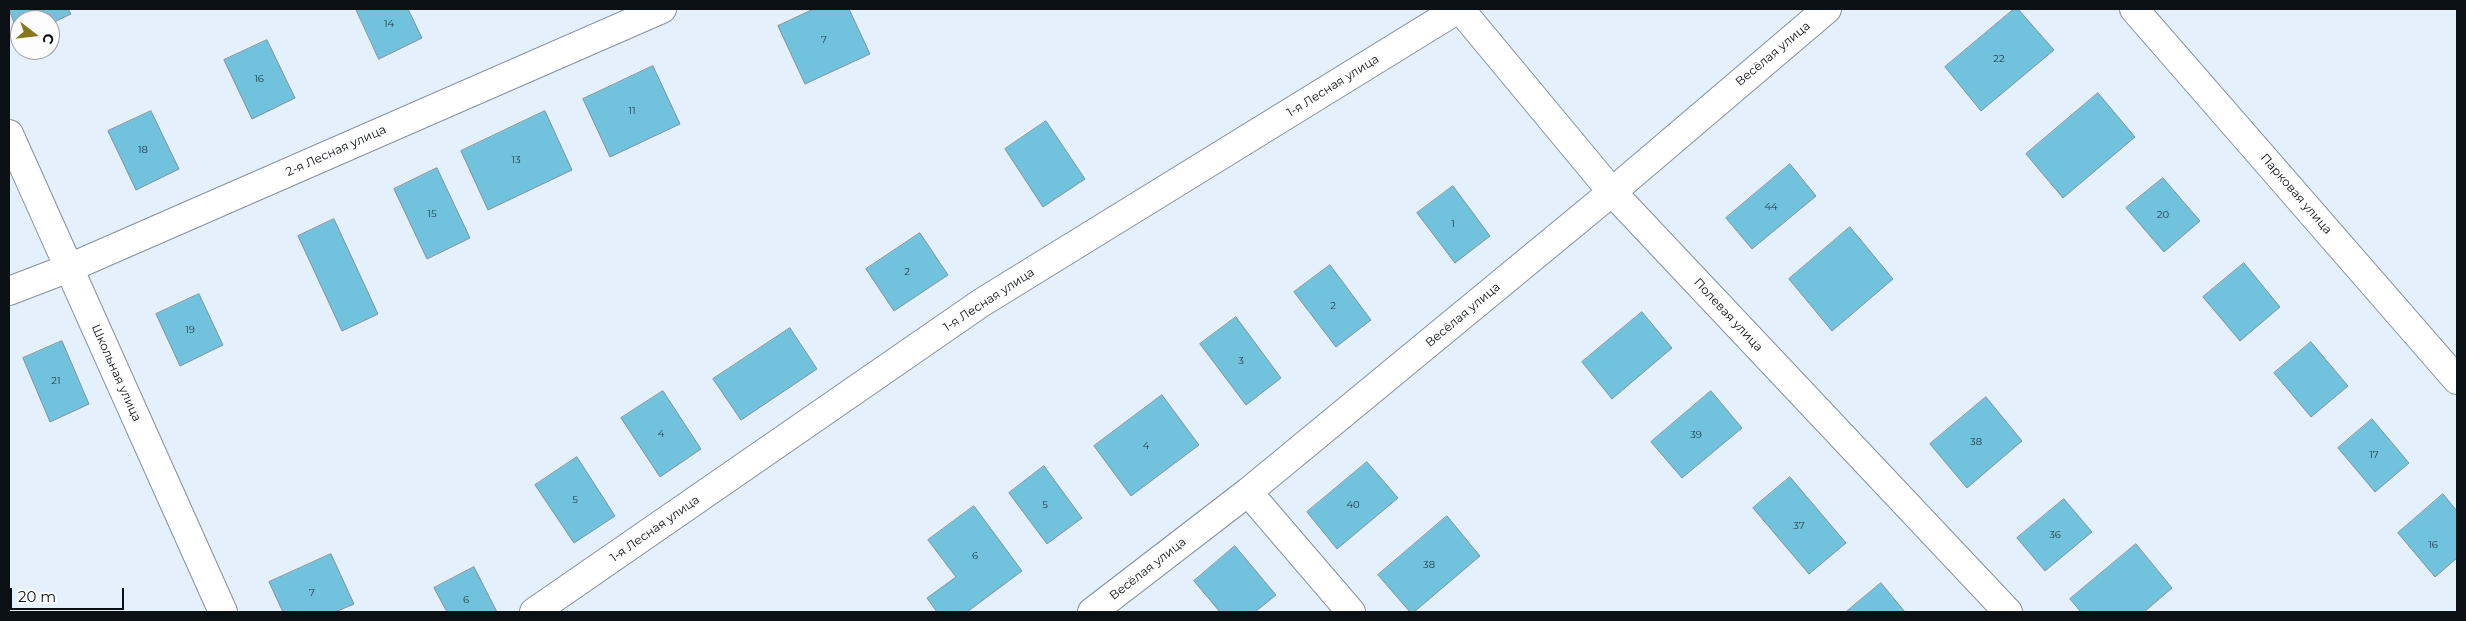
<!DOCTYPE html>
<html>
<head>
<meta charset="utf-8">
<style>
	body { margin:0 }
	#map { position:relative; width:2466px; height:621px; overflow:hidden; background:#e5f0fd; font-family:Montserrat,sans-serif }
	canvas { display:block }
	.frame { position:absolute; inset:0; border:10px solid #0b1015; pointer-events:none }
	.north { position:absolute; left:10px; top:10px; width:50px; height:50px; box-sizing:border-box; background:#fcfcfc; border:1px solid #9c9ea0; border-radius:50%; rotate:106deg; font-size:14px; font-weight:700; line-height:20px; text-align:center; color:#0b1015 }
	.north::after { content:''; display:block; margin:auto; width:18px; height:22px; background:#87781c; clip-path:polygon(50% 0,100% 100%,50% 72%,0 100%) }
	.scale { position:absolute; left:10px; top:588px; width:114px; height:22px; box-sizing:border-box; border:2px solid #0b1015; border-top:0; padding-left:6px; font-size:15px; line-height:18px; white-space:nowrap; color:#0b1015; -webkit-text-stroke:4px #fcfcfc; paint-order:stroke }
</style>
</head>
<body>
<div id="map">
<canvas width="2466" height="621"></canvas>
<div class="frame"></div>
<div class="north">С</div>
<div class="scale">20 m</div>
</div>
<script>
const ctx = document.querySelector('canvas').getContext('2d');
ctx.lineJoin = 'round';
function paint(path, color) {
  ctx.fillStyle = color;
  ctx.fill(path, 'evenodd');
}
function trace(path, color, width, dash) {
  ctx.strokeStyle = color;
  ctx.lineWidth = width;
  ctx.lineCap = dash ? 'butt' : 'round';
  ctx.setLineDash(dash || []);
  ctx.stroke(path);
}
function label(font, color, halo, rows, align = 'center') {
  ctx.font = font + ' Montserrat,sans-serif';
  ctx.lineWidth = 4.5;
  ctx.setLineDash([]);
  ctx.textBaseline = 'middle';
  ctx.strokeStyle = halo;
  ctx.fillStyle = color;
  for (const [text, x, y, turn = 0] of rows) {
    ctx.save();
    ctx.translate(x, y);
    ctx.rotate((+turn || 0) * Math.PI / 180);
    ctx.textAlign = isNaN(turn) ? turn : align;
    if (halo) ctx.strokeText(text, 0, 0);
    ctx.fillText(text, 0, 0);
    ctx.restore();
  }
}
const building = new Path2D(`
	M9,9H68L71,14L50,24V20H20V37Z
	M356,9H408L422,38L379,59Z
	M814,9H849L870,54L805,84L778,26Z
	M2014,9H2018L2054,50L1981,111L1945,67Z
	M267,40L295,98L252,119L224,60Z
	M653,66L680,124L610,157L583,99Z
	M2098,93L2135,137L2063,198L2026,154Z
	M151,111L179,169L136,190L108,131Z
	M545,111L572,170L488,210L461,151Z
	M1046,121L1085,179L1043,207L1005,149Z
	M1790,164L1816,196L1752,249L1726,218Z
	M437,168L470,238L427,259L394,189Z
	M2163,178L2200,221L2164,252L2126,208Z
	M1453,186L1490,236L1455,263L1417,213Z
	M334,219L378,314L342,331L298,236Z
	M1850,227L1893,279L1832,331L1789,279Z
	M920,233L948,275L894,311L866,269Z
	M2244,263L2280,307L2240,341L2203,297Z
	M1330,265L1371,320L1336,347L1294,292Z
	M199,294L223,345L180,366L156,314Z
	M1642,312L1672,348L1612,399L1582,362Z
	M1236,317L1281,378L1246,405L1200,344Z
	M790,328L817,369L741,420L713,379Z
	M62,341L89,404L50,422L23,358Z
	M2311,342L2348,386L2311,417L2274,373Z
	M663,391L701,449L660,477L621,418Z
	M1711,391L1742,428L1682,478L1651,442Z
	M1162,395L1199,445L1131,496L1094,446Z
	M1986,397L2022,441L1967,488L1930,444Z
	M2372,419L2409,463L2375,492L2338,448Z
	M577,457L615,516L574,543L535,485Z
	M1367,462L1398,498L1337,549L1307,512Z
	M1044,466L1082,518L1047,544L1009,493Z
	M1790,477L1846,543L1809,574L1753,508Z
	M2443,494L2457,511V558L2435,577L2398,533Z
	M2064,499L2092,532L2045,571L2017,538Z
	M974,506L1022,571L967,612H937L927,598L956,577L928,540Z
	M1447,516L1480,556L1414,612H1410L1378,575Z
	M2136,544L2172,588L2144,612H2081L2070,599Z
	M1235,546L1276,595L1255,612H1220L1194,581Z
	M331,554L354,604L335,612H283L269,582Z
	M474,567L497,612H447L434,588Z
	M1881,583L1905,612H1846Z`);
const street = new Path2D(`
	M1460,9L1612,192L2008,612
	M2134,9L2457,380
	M9,291L69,268L662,9
	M1248,492L1351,612
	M534,612L981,303L1458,9
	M1092,612L1248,492L1612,192L1827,9`);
const secondary = new Path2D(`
	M9,134L223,612`);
const numberNames = [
	["14",389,24],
	["7",824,40],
	["22",1999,59],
	["16",259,79],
	["11",632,111],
	["18",143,150],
	["13",516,160],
	["44",1771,207],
	["15",432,214],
	["20",2163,215],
	["1",1453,224],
	["2",907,272],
	["2",1333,306],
	["19",190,330],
	["3",1241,361],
	["21",56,381],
	["4",661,434],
	["39",1696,435],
	["38",1976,442],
	["4",1146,446],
	["17",2374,455],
	["5",575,500],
	["5",1045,505],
	["40",1353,505],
	["37",1799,526],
	["36",2055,535],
	["16",2433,545],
	["6",975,556],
	["38",1429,565],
	["7",312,593],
	["6",466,600]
];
const streetNames = [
	["Весёлая улица",1773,54,-40],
	["1-я Лесная улица",1333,86,-32],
	["2-я Лесная улица",336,151,-24],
	["Парковая улица",2296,194,49],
	["1-я Лесная улица",989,300,-33],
	["Весёлая улица",1463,315,-40],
	["Полевая улица",1728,315,47],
	["Школьная улица",116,373,66],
	["1-я Лесная улица",655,529,-35],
	["Весёлая улица",1148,569,-38]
];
paint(building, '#70c2dd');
trace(building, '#7e939b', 1);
trace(street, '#83909f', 30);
trace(secondary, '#83909f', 30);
trace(street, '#fff', 28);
trace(secondary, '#fff', 28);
label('10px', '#243c47', null, numberNames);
label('12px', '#0b1015', '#fcfcfc', streetNames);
</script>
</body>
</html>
